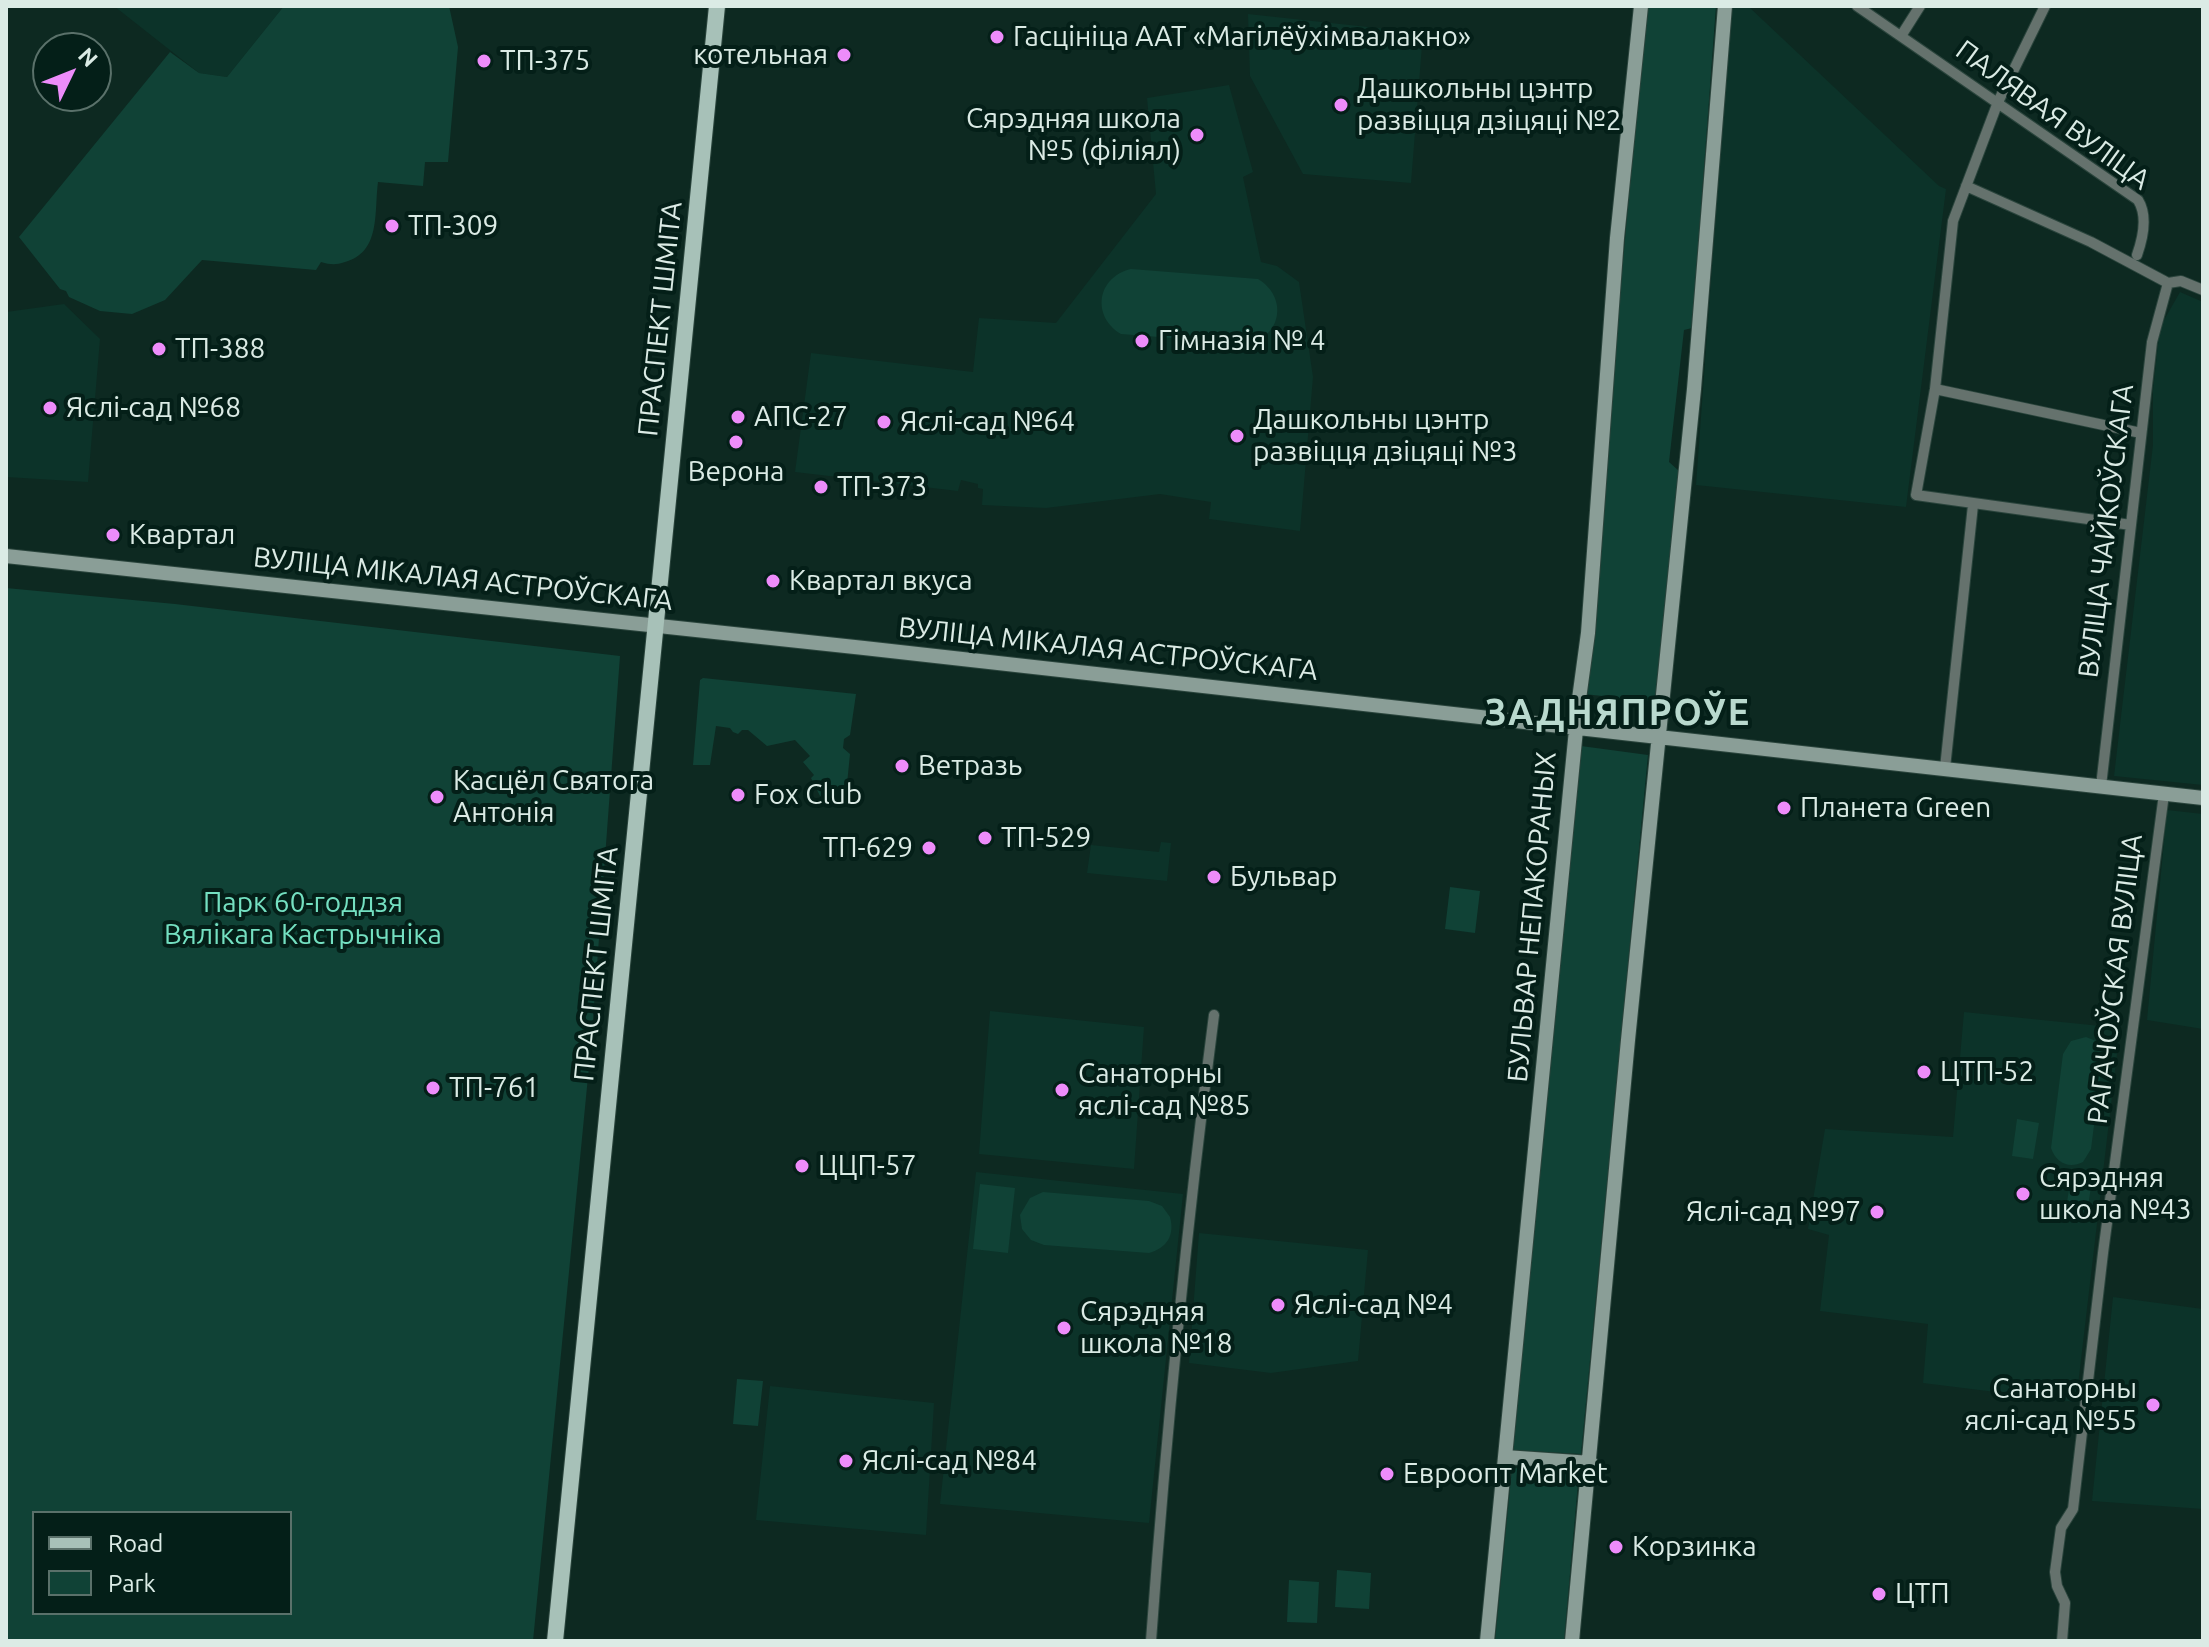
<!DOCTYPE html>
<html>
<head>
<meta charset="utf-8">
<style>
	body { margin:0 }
	#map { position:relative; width:2209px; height:1647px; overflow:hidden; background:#0d2921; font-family:Ubuntu,sans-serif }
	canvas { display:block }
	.frame { position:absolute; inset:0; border:8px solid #dbebe5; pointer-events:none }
	.legend { position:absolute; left:32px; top:1511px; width:260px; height:104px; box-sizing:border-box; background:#041f18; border:2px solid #5a716a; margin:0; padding:10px 14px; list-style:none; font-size:24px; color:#dbebe5 }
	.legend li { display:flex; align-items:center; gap:16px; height:40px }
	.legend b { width:40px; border:2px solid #5a716a }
	.north { position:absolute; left:32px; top:32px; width:80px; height:80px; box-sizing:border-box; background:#041f18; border:2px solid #5a716a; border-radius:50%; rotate:47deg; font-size:22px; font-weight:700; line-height:32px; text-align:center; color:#dbebe5 }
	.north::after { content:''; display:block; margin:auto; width:28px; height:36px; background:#ed8cfa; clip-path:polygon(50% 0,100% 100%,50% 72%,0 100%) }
</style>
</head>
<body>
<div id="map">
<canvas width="2209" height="1647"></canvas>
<div class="frame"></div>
<ul class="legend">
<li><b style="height:10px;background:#a7c1b8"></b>Road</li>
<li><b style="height:22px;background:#104236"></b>Park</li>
</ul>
<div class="north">N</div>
</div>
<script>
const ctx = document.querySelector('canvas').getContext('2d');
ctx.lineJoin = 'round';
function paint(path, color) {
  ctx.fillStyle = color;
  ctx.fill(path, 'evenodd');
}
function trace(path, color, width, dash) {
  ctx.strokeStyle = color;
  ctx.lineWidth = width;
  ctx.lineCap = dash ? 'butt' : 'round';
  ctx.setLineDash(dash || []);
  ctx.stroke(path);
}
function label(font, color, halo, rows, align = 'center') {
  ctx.font = font + ' Ubuntu,sans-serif';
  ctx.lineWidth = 8;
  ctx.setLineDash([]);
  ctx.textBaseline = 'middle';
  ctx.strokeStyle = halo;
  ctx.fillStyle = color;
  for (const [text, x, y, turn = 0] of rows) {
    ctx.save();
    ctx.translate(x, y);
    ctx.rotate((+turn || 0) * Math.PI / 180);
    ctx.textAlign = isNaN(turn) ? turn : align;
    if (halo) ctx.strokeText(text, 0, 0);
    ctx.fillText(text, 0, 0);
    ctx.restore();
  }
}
const built = new Path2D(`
	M114,6H284L227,77L199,73Z
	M1731,6H1748L1939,186L1946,189L1906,507L1696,485Z
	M1248,14L1423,33L1411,183L1303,174L1250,76Z
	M1229,85L1253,172L1243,177L1261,262L1277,266L1299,282L1313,377L1300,531L1209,519L1211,502L1160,494L1046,508L982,505L983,489L978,488V484L961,480L958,491L795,472L811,353L973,372L979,318L1056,323L1156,194L1147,98Z
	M2180,292L2203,302V785L2114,776L2153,445V390L2160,327Z
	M64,304L100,339L88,482L6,477V312Z
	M2167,810L2203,814V1029L2147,1020Z
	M1161,842L1171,843L1167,881L1087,873L1091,845L1159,852Z
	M990,1011L1144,1027L1134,1169L979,1154Z
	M1964,1012L2120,1028L2076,1402L1923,1383L1928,1324L1820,1311L1829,1235L1808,1229L1825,1129L1953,1137Z
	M976,1172L1183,1194L1149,1523L940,1504Z
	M1199,1233L1368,1250L1358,1361L1271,1373L1189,1363Z
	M2113,1297L2203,1309V1509L2092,1501Z
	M770,1386L934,1403L926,1535L756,1520Z`);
const green = new Path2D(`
	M284,6H449L458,47L448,162H425L423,186L378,182C374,213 381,252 345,262C336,265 331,265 321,262L316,270L202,260L165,300L132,314L100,311L69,297L66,291L60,289L19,237L170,52L199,73L227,77Z
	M1646,6H1716L1692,328L1684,330L1669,462L1679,471L1657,702L1584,694Z
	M1131,269L1258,279C1288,297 1282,336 1248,344L1121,334C1091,316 1097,277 1131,269Z
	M6,588L175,604L620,656L591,1046L533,1641H6ZM34,1513H290V1613H34Z
	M703,678L856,694L850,735L844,739L843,748L850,754L846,794L833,793L820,796L811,778L814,775L803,762L810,756L795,740L767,746L748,730H742L738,734L733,732L730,728L716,726L710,765H693L700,680Z
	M1581,746L1648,755L1581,1454L1513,1450Z
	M1450,887L1480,891L1475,933L1445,929Z
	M2086,1037L2096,1041L2103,1055L2091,1149L2083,1162C2069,1169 2056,1163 2051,1148L2063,1054L2071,1041Z
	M2017,1119L2039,1123L2033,1159L2012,1156Z
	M2072,1172L2093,1175L2087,1212L2066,1208Z
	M980,1184L1015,1188L1008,1253L973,1249Z
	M1043,1192L1149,1201L1162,1206L1170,1217C1175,1235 1167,1248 1149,1253L1044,1245L1031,1240L1022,1229L1020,1215L1030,1198Z
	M737,1379L763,1381L758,1426L733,1424Z
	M1512,1468L1579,1472L1564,1641H1495Z
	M1337,1570L1371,1573L1369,1609L1335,1607Z
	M1289,1580L1319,1582L1317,1623L1287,1622Z`);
const minor = new Path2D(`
	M1857,6L2138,200C2148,216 2143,238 2137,255
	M2045,6L1998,102L1953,221L1935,389L1916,495L2131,525
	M1901,36L1920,6
	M1966,186L2091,242L2168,283L2181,281L2203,290
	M1935,389L2141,433
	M1945,768L1973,505
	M2101,786L2152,342L2168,283
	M1151,1641C1166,1432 1187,1223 1214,1015
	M2062,1641L2065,1603L2057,1586L2055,1572L2061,1528L2073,1509L2103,1253L2164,794`);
const secondary = new Path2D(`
	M6,556L864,648L2203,798
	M1505,1457L1591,1463
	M1487,1641L1579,699L1588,633L1617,238L1641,6
	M1572,1641L1628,1040L1694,389L1725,6`);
const primary = new Path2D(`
	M555,1641L717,6`);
const markers = [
	[997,37,8,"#ed8cfa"],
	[844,55,8,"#ed8cfa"],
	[484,61,8,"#ed8cfa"],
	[1341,105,8,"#ed8cfa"],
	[1197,135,8,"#ed8cfa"],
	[392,226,8,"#ed8cfa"],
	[1142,341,8,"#ed8cfa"],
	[159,349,8,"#ed8cfa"],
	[50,408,8,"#ed8cfa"],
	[738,417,8,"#ed8cfa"],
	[884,422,8,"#ed8cfa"],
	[1237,436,8,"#ed8cfa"],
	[736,442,8,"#ed8cfa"],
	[821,487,8,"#ed8cfa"],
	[113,535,8,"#ed8cfa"],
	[773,581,8,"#ed8cfa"],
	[902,766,8,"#ed8cfa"],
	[738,795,8,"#ed8cfa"],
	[437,797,8,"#ed8cfa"],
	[1784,808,8,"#ed8cfa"],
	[985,838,8,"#ed8cfa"],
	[929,848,8,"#ed8cfa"],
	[1214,877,8,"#ed8cfa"],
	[1924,1072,8,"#ed8cfa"],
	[433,1088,8,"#ed8cfa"],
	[1062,1090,8,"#ed8cfa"],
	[802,1166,8,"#ed8cfa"],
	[2023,1194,8,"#ed8cfa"],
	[1877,1212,8,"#ed8cfa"],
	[1278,1305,8,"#ed8cfa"],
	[1064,1328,8,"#ed8cfa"],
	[2153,1405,8,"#ed8cfa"],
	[846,1461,8,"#ed8cfa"],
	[1387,1474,8,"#ed8cfa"],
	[1616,1547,8,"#ed8cfa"],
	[1879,1594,8,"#ed8cfa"]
];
const poiNames = [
	["Гасцініца ААТ «Магілёўхімвалакно»",1013,37],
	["котельная",828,55,"right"],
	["ТП-375",500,61],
	["Дашкольны цэнтр",1357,89],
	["развіцця дзіцяці №2",1357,121],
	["Сярэдняя школа",1181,119,"right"],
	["№5 (філіял)",1181,151,"right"],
	["ТП-309",408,226],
	["Гімназія № 4",1158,341],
	["ТП-388",175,349],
	["Яслі-сад №68",66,408],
	["АПС-27",754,417],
	["Дашкольны цэнтр",1253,420],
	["развіцця дзіцяці №3",1253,452],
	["Яслі-сад №64",900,422],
	["Верона",736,472,"center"],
	["ТП-373",837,487],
	["Квартал",129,535],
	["Квартал вкуса",789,581],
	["Ветразь",918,766],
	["Касцёл Святога",453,781],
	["Антонія",453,813],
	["Fox Club",754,795],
	["Планета Green",1800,808],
	["ТП-529",1001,838],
	["ТП-629",913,848,"right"],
	["Бульвар",1230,877],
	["ЦТП-52",1940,1072],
	["Санаторны",1078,1074],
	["яслі-сад №85",1078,1106],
	["ТП-761",449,1088],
	["ЦЦП-57",818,1166],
	["Сярэдняя",2039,1178],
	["школа №43",2039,1210],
	["Яслі-сад №97",1861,1212,"right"],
	["Яслі-сад №4",1294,1305],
	["Сярэдняя",1080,1312],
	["школа №18",1080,1344],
	["Санаторны",2137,1389,"right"],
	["яслі-сад №55",2137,1421,"right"],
	["Яслі-сад №84",862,1461],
	["Евроопт Market",1403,1474],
	["Корзинка",1632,1547],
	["ЦТП",1895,1594]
];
const streetNames = [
	["ПАЛЯВАЯ ВУЛІЦА",2053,115,36],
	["ПРАСПЕКТ ШМІТА",660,319,-84],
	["ВУЛІЦА ЧАЙКОЎСКАГА",2106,531,-83],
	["ВУЛІЦА МІКАЛАЯ АСТРОЎСКАГА",463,579,6],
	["ВУЛІЦА МІКАЛАЯ АСТРОЎСКАГА",1108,649,6],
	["БУЛЬВАР НЕПАКОРАНЫХ",1532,917,-85],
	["ПРАСПЕКТ ШМІТА",596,964,-84],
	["РАГАЧОЎСКАЯ ВУЛІЦА",2115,979,-83]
];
const parkNames = [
	["Парк 60-годдзя",303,903],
	["Вялікага Кастрычніка",303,935]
];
const districtNames = [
	["ЗАДНЯПРОЎЕ",1618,713]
];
paint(built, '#0c3329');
paint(green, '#104236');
trace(minor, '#2a443c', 12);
trace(secondary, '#2a443c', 16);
trace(primary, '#2a443c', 18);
trace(minor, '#65726d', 10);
trace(secondary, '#8a9e97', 14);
trace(primary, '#a7c1b8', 16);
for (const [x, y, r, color] of markers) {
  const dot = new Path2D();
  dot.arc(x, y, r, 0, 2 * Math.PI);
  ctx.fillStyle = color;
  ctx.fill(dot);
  trace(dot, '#041f18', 3);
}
label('28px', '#dbebe5', '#041f18', poiNames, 'left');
label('28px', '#dbebe5', '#041f18', streetNames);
label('28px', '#74e0c1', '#041f18', parkNames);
ctx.letterSpacing = '2px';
label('bold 36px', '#b9d9ce', '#041f18', districtNames);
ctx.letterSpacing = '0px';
</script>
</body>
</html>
